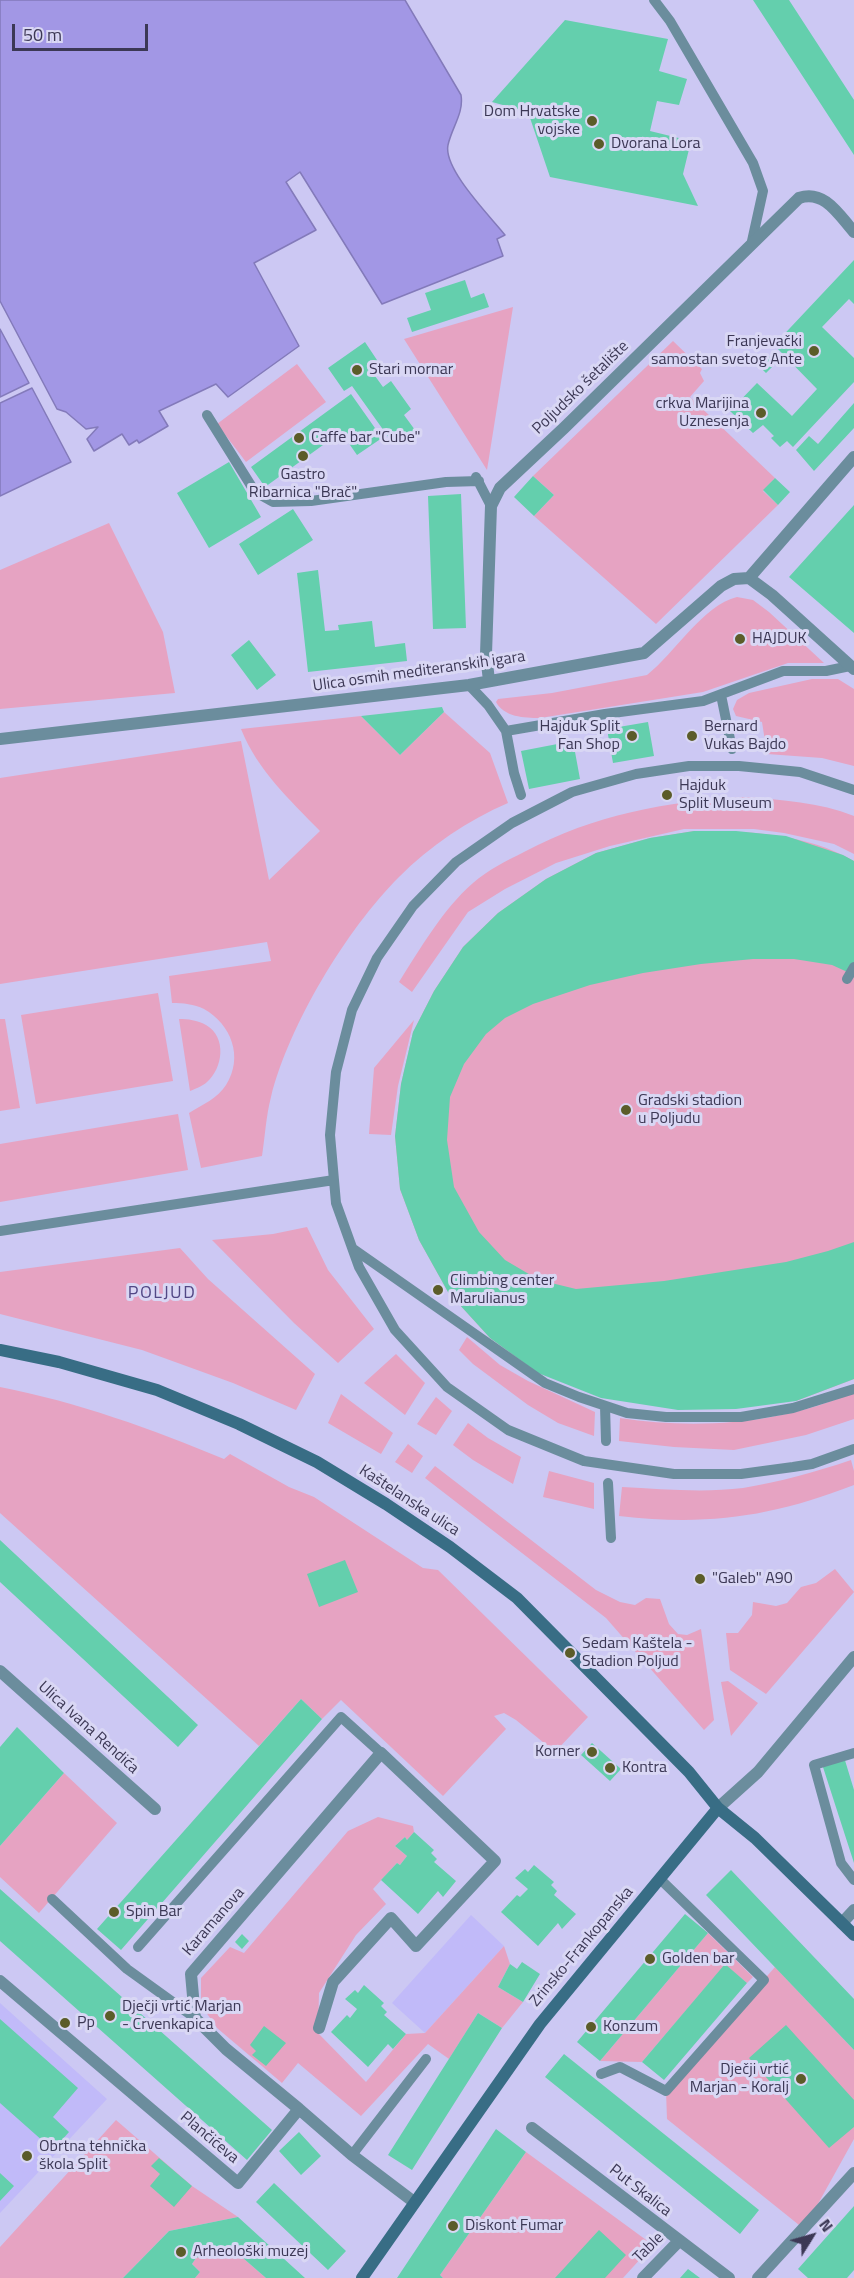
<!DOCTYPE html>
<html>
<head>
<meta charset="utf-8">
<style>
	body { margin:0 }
	#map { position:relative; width:854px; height:2278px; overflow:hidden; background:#ccc8f3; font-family:"Titillium Web",sans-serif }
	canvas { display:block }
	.north { position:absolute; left:782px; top:2206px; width:60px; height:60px; -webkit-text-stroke:4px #d9d7f4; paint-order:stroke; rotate:53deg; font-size:16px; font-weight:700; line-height:24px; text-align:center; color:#3c3855 }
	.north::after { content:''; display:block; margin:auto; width:21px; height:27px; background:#3c3855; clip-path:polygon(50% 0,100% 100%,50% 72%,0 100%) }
	.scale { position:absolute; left:12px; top:24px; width:136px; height:27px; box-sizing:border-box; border:3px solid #3c3855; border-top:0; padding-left:8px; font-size:18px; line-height:21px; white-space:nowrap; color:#3c3855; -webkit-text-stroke:4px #d9d7f4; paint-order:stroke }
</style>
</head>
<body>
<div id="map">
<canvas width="854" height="2278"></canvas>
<div class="north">N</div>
<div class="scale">50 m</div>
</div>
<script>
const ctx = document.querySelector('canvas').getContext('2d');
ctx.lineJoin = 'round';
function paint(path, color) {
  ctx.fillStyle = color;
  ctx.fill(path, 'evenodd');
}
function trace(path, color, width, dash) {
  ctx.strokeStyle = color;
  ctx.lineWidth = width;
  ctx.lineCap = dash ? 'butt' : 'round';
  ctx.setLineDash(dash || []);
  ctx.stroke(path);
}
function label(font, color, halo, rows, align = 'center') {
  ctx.font = font + ' "Titillium Web",sans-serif';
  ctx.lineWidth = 6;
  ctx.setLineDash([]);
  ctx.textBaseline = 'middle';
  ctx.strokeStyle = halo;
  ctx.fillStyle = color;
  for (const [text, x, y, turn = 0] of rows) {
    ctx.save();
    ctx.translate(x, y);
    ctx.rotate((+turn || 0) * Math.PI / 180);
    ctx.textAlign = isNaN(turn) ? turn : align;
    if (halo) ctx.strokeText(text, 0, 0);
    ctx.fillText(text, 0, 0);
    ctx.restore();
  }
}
const built = new Path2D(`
	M471,1915L504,1946L425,2033L392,2003Z
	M0,2003L107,2099L0,2213Z`);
const green = new Path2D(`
	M513,307L487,470L404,339Z
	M673,341L702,369L700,373L704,381L690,397L775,478L763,491L778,505L656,624L534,516L554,495L533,476Z
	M297,364L326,402L246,462L217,424Z
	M109,523L163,632L175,693L0,709V570Z
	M737,597L753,600L769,612L824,663H788L703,692L540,718C524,718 504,717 496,702L498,699L552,693L647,675C675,653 703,605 737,597Z
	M812,679H838L854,689V766L822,758L767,754L762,722L736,716L733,709L737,700L749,693Z
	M444,712L490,753L508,803C468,820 430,846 399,877C346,930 289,1025 271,1097C266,1116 265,1137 262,1156L201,1168L189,1113C202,1105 218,1098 226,1085C244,1057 231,1024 204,1009C194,1004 183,1003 172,1003L169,976L271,961L267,942L0,984V778L241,741L269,880L320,831C289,799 258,771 241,729L361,716L400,755Z
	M745,797C782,800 819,802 854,816V854L834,844L784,833L754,829H684L610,846L556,863L505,889L468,912L412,992L399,982C420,949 443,909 473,883C488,870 506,861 524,852C596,814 664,802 745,797Z
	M694,831C749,831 805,833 854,861V1379L796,1401L538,1373L490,1338L448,1292L419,1240L400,1189L395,1136L401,1084L413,1032L434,991L463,947L498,913L546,879L596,853L650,838Z
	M158,993L173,1081L36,1104L21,1015Z
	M0,1019H5L20,1108L0,1111Z
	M179,1019C188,1019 197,1020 206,1025C227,1037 223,1068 207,1082C203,1086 195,1089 190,1091Z
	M414,1020L398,1086L391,1135L369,1134L374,1068Z
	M178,1114L188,1170L0,1202V1144Z
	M307,1227L328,1270L374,1329L338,1363L294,1323L212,1240L273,1234Z
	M180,1248L208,1279L315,1374L296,1410L233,1383L142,1350L0,1314V1272Z
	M467,1337L500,1365L528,1381L595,1412L594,1436L558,1423L528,1405L473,1364L459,1350Z
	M396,1354L425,1383L405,1415L364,1383Z
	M0,1387C77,1402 152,1429 224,1459L230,1454L289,1487L314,1497L423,1568L438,1570L588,1717L555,1752L516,1720L504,1713L494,1716L506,1729L443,1796L341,1700L322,1719L301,1699L259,1746L0,1513Z
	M854,1392V1419L806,1435L734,1450L674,1447L619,1441L620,1418C696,1430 783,1424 854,1392Z
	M341,1394L393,1433L381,1454L328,1423Z
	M436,1397L452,1411L436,1435L417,1424Z
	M468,1423L488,1438L521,1457L513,1484L473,1460L453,1445Z
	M408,1444L423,1456L412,1473L395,1462Z
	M851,1460L854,1471V1485C771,1517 708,1526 619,1516L622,1487C661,1489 703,1493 743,1488C779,1482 816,1472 851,1460Z
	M435,1466L596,1590L620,1602L635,1605L646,1598L660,1599L669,1624L678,1634L687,1635L701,1629L714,1720L704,1730L606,1618L425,1478Z
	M549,1471L594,1483V1509L543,1497Z
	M835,1569L854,1592L766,1694L730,1670L726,1633H738L752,1615L753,1602L776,1606L787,1603L801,1587L816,1583Z
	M728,1681L758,1703L731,1736L721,1682Z
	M64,1773L117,1823L39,1913L0,1877V1846Z
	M378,1817L413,1826L414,1832L407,1840L405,1837L395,1846L407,1856L400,1865L397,1863L373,1889L386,1904L356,1935L319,1993L318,2033L366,2082L406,2034L425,2033L504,1946L510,1964L498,1987L523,2002L502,2028L478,2013L449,2059L428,2044L361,2116L298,2063L282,2083L217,2028L201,2005V1978L230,1947L244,1953L348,1831Z
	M708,1933L753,1977L747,1983L725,1965L642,2062L600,2061Z
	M775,1967L854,2050V2139L804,2229L667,2119L666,2091Z
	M116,2120L192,2186L238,2217L169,2231L123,2278H0V2247Z
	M526,2152L653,2245L623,2278H443L440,2275Z
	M228,2245L266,2278H195L200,2272L192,2264L196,2258Z`);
const water = new Path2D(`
	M0,0H405L461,95C464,113 452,127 448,145C443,169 490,216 505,235L497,239L503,256L382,304L300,172L286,182L316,230L254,263L299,346L228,397L216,384L159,411L168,426L139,443L137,440L129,445L122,434L94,451L87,439L98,427L86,429L66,412L57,409L0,301Z
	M0,329L29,383L0,397Z
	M32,388L71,462L0,496V403Z`);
const building = new Path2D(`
	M753,0H789L854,100V155Z
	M565,20L668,39L659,71L687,79L679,105L657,101L650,131L691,141L683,174L698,206L550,177L528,112L492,102Z
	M854,260V304L849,299L822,327L854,358V382L793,447L787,441L780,447L771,438L774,436L763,425L753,433L730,411L757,383L792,416L817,389L774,345Z
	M465,280L471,298L484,293L489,307L412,332L407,318L431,310L425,293Z
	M365,342L379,363L370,369L383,387L391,381L411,409L404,415L415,430L394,445L352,386L344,391L328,368Z
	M766,353L776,363L766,373L756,363Z
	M351,394L382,438L357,455L341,432L265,487L251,467Z
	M854,403V428L814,471L796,450L809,436L818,444Z
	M229,462L261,517L209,548L177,493Z
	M533,476L554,495L534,516L514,497Z
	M775,478L790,492L778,505L763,490Z
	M461,494L466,628L433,629L428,496Z
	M854,505V633L789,577Z
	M293,509L313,540L258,575L239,544Z
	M318,570L325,631L339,630L338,625L372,621L375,647L405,643L407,661L308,672L297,573Z
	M249,640L276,675L257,690L231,655Z
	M442,707L444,712L400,755L361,716Z
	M648,722L654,756L613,763L607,729Z
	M573,741L580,779L529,789L521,751Z
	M694,831H736L786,836L843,855L854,861V975L832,965L794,959H753L701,964L643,973L590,985L533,1004L505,1018L486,1034L464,1064L450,1097L447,1140L454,1187L479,1232L505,1260L539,1280L576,1289L664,1281L786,1262L828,1251L854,1242V1379L796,1401L736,1409L678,1410L601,1398L538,1373L490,1338L448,1292L419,1240L400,1189L395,1136L401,1084L413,1032L434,991L463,947L498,913L546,879L596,853L650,838Z
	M0,1540L198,1725L178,1747L0,1582Z
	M345,1560L358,1592L319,1607L307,1574Z
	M301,1699L322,1719L121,1950L97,1929Z
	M17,1727L64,1773L0,1846V1747Z
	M592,1743L621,1769L610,1781L581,1755Z
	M844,1757L854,1790V1863L822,1764Z
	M414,1832L434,1850L431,1853L437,1859L434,1862L456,1881L443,1897L438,1891L418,1914L381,1880L397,1863L400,1865L407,1856L395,1846L405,1837L407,1840Z
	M534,1865L554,1882L551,1885L557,1891L554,1895L576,1914L562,1929L558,1923L538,1946L501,1912L517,1895L520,1897L528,1889L515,1878L525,1869L528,1872Z
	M731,1870L854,1999V2050L706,1895Z
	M0,1889L272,2130L247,2160L0,1941Z
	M685,1914L708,1933L600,2061L577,2042Z
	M242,1934L249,1941L242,1949L235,1942Z
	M522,1962L540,1974L523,2002L498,1987L510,1964L517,1969Z
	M725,1964L747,1983L664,2080L642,2062Z
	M364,1985L384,2003L381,2006L387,2012L384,2015L406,2034L393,2049L388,2044L368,2067L331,2032L347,2015L350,2018L357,2009L345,1999L355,1990L358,1993Z
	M478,2013L502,2028L412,2170L388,2155Z
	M0,2019L78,2088L53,2117L69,2132L53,2150L0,2103Z
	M786,2025L854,2100V2127L829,2148L749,2058Z
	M264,2026L286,2043L266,2066L252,2055L256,2051L250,2045Z
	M564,2054L759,2210L740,2234L545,2077Z
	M496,2129L526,2152L440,2275L443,2278H397Z
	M299,2132L321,2156L301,2175L279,2151Z
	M159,2158L192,2186L174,2207L150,2186L160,2174L151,2166Z
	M0,2173L14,2186L0,2201Z
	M274,2183L346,2251L328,2270L256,2202Z
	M854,2206V2270L847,2278H808L798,2269Z
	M238,2217L305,2278H266L228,2245L196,2258L192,2264L200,2272L195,2278H123L169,2231Z
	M599,2230L626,2255L605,2278H555Z
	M688,2269L700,2278H680Z`);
const lane = new Path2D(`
	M654,0L670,21L753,163L763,191L752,241
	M207,415L255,492L273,502L311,501L446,482L479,481
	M476,477L491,506
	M469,685L488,705L506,731L605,714L703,701L783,671H826L850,666
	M721,695L732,749
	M506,731L514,773L521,795
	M854,790L800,772L739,766H689L636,774L572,792L512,823L456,862L413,906L377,958L352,1010L336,1072L330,1135L336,1203L359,1267L395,1330L447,1387L508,1430L584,1461L674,1474H741L793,1467L812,1464L854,1449
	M847,979L854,967
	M0,1231L334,1180
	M352,1248L545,1383L579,1397L627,1413L666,1417H741L793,1408L854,1389
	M605,1406L606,1441
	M608,1483L611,1538
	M854,1753L814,1765L841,1863L854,1880
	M52,1899L127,1969L195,2018
	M138,1947L341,1717L381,1753
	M601,2074L620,2067L666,2091L764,1980L660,1879
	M352,2155L426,2059`);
const street = new Path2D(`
	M749,578L854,457
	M489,681L486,654L491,506L500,488L564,428L799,198C824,189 839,215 854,232
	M0,739L469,685L644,653L721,586L734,579L749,578L772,595L854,669
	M0,1671L155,1809
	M718,1808L758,1772L854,1657
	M842,1923L854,1910
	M0,1981L238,2183L299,2109L352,2155L414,2202
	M299,2109L226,2049L195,2018L191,1974L381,1753L495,1861L416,1946L391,1918L333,1982L319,2028
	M532,2128L729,2278
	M643,2278L679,2241
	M758,2278L854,2173`);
const secondary = new Path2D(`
	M0,1350L59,1362L157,1390L239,1424L317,1462L386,1504L450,1547L517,1598L689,1772L718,1808L755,1838L854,1935
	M362,2278L540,2024L718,1808`);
const markers = [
	[592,121,6,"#5b5c29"],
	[599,144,6,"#5b5c29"],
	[814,351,6,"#5b5c29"],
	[357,370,6,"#5b5c29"],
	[761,413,6,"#5b5c29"],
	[299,438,6,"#5b5c29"],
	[303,456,6,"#5b5c29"],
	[740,639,6,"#5b5c29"],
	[632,736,6,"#5b5c29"],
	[692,736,6,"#5b5c29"],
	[667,795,6,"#5b5c29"],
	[626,1110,6,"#5b5c29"],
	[438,1290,6,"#5b5c29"],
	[700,1579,6,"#5b5c29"],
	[570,1653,6,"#5b5c29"],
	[592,1752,6,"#5b5c29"],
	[610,1768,6,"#5b5c29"],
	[114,1912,6,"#5b5c29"],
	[650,1959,6,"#5b5c29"],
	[110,2016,6,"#5b5c29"],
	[65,2023,6,"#5b5c29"],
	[591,2027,6,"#5b5c29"],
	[801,2079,6,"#5b5c29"],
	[27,2156,6,"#5b5c29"],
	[453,2226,6,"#5b5c29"],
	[181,2252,6,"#5b5c29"]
];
const poiNames = [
	["Dom Hrvatske",580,112,"right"],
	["vojske",580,130,"right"],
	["Dvorana Lora",611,144],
	["Franjevački",802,342,"right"],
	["samostan svetog Ante",802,360,"right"],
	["Stari mornar",369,370],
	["crkva Marijina",749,404,"right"],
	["Uznesenja",749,422,"right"],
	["Caffe bar \"Cube\"",311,438],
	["Gastro",303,475,"center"],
	["Ribarnica \"Brač\"",303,493,"center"],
	["HAJDUK",752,639],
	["Hajduk Split",620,727,"right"],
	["Fan Shop",620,745,"right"],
	["Bernard",704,727],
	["Vukas Bajdo",704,745],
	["Hajduk",679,786],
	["Split Museum",679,804],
	["Gradski stadion",638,1101],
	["u Poljudu",638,1119],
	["Climbing center",450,1281],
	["Marulianus",450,1299],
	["\"Galeb\" A90",712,1579],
	["Sedam Kaštela -",582,1644],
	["Stadion Poljud",582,1662],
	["Korner",580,1752,"right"],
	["Kontra",622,1768],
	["Spin Bar",126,1912],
	["Golden bar",662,1959],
	["Dječji vrtić Marjan",122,2007],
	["- Crvenkapica",122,2025],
	["Pp",77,2023],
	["Konzum",603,2027],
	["Dječji vrtić",789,2070,"right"],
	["Marjan - Koralj",789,2088,"right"],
	["Obrtna tehnička",39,2147],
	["škola Split",39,2165],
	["Diskont Fumar",465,2226],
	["Arheološki muzej",193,2252]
];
const streetNames = [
	["Poljudsko šetalište",581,388,-44],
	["Ulica osmih mediteranskih igara",419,672,-8],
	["Kaštelanska ulica",409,1501,33],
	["Ulica Ivana Rendića",88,1728,42],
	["Karamanova",214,1922,-49],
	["Zrinsko-Frankopanska",582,1947,-50],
	["Plančićeva",209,2138,40],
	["Put Skalica",640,2191,38],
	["Table",649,2248,-45]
];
const neighbourhoodNames = [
	["POLJUD",162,1294]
];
paint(built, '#c1baf9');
paint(green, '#e6a3c2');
paint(water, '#a297e5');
trace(water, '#837aba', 1.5);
paint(building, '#64cfad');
trace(lane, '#6b8d9d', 10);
trace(street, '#6b8d9d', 12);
trace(secondary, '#386d85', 12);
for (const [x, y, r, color] of markers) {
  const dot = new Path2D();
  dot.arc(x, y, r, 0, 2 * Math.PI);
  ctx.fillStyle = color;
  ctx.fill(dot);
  trace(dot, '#d9d7f4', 2);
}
label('16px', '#3c3855', '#d9d7f4', poiNames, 'left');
label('16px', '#3c3855', '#d9d7f4', streetNames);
ctx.letterSpacing = '1.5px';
label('18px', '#524785', '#d9d7f4', neighbourhoodNames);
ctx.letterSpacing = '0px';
</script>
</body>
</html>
